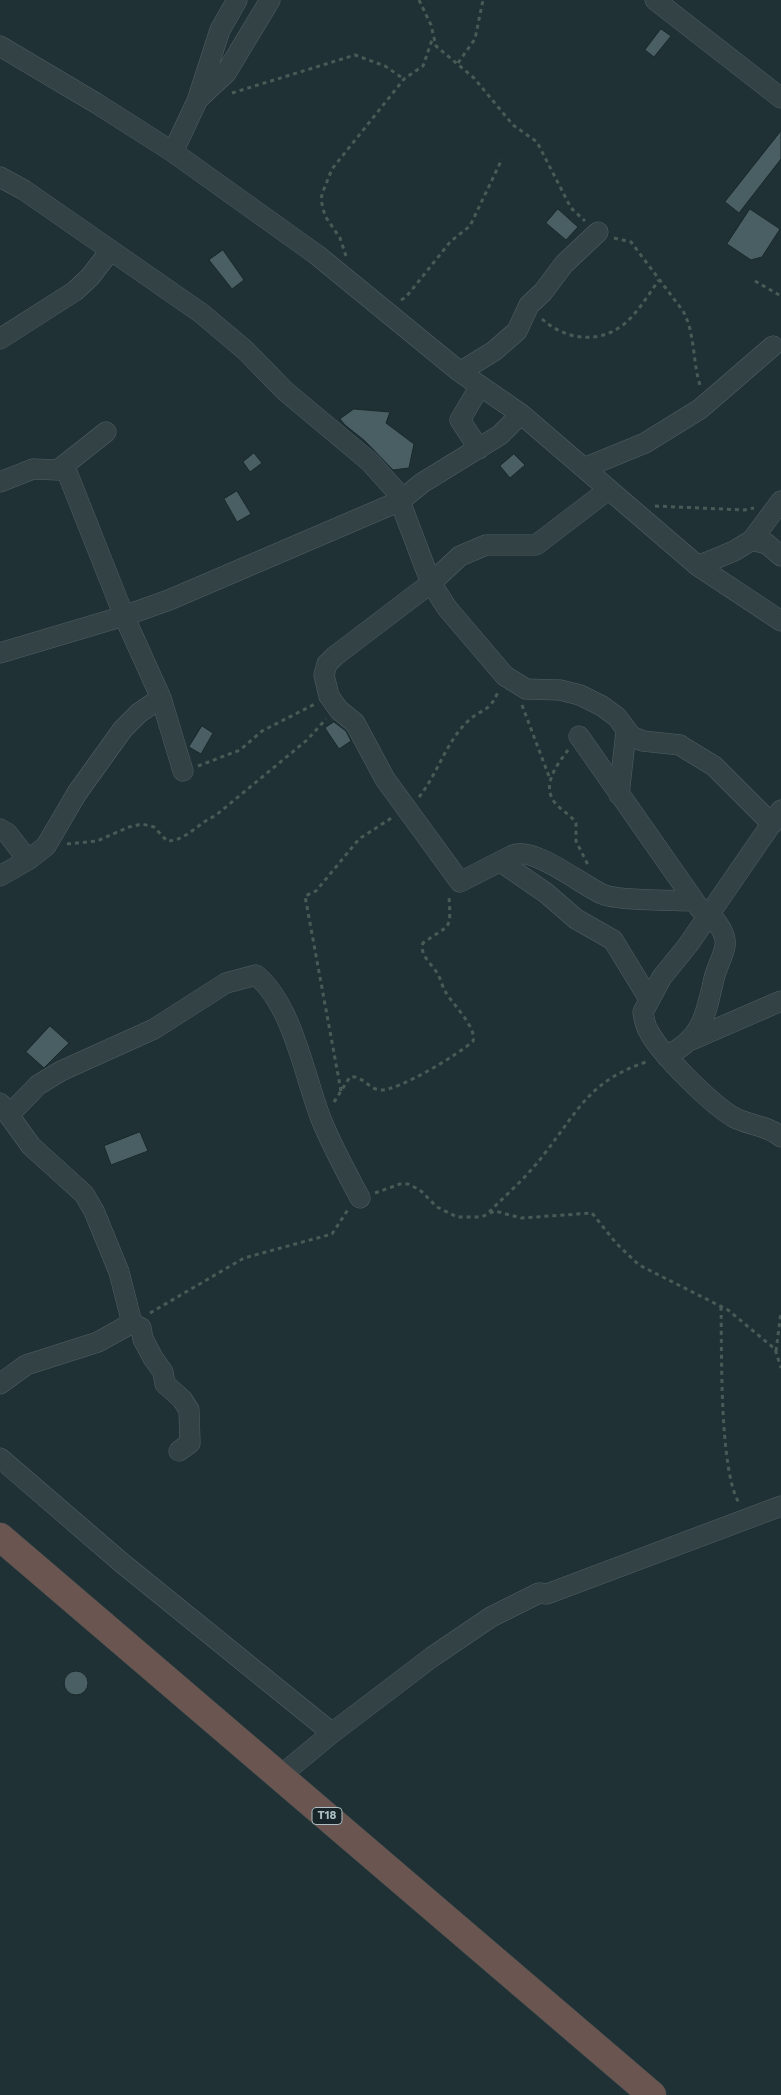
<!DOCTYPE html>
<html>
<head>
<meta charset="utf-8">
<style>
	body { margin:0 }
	canvas { display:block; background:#1f3134 }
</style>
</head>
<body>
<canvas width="781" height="2095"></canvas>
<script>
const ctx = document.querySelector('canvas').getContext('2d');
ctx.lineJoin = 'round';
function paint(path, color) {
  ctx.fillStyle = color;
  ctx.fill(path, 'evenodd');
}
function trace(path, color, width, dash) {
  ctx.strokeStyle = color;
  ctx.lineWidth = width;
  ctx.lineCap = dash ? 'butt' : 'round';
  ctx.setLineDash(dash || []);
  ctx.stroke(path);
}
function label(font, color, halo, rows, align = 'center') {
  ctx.font = font + ' "Work Sans",sans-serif';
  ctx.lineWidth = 5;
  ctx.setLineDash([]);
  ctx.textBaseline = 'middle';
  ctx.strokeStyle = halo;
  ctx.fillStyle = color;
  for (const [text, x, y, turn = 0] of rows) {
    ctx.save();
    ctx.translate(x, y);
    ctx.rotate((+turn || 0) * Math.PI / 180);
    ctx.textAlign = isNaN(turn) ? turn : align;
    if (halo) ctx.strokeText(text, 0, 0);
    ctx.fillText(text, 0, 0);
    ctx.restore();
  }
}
const building = new Path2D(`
	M661,29L671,36L654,57L645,50Z
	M781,131V159L739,213L725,202Z
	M558,209L578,227L566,240L546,223Z
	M750,209L780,229L762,257L751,260L727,244Z
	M223,250L244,280L232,289L209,260Z
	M354,409L390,412L386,423L414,444L409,468L393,470L365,441L345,425L340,419Z
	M254,453L262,463L250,472L243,462Z
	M514,454L525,465L510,478L500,466Z
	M237,491L251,514L237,522L224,499Z
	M334,722L346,731L351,741L339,749L325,728Z
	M202,726L213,733L201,754L189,747Z
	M50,1026L69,1043L44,1068L26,1052Z
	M140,1132L148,1151L111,1165L104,1146Z
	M64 1683a12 12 0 1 1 24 0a12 12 0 1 1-24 0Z`);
const path = new Path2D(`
	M419,0L431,25L436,46L474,78L513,125L537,142L571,208L585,221
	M458,63L475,39L483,0
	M232,93L355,55L385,66L404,79
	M614,238L631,242L683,311C696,335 692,363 701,388
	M346,256L340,238L325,216L321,200L322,194L332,169L404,79L423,66L432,40
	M755,281L781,296
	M401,300L406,297L451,241L470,226L502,159
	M542,319C564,339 597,345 623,325C638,313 648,295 659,280
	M655,506L744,510L754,508
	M522,705L550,779
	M568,750C557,765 540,786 556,804C562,811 571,815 576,823V841L588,865
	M198,766L240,750L262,731L315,704
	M419,797C438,773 446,742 468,721C482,708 489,713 498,692
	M67,844L97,841L129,827L142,824L154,827L167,841C186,841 198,823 215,816L307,740L326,719
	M341,1091L305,896L316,891L359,839L393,817
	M334,1102L350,1077C363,1075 369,1090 381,1090C398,1091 461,1053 473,1041C477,1027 452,1004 445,991C442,986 441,979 437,973C432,964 419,955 423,943C451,923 451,932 449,896
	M375,1193L400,1184H408L420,1190L437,1207L457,1217H481L495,1211L521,1218L592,1213L616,1243L639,1265L728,1310L775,1349L781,1368
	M489,1212C508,1193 529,1175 545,1153C580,1108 590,1080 649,1061
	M721,1307C722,1350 719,1469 739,1503
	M150,1313L244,1258L332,1234L349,1208
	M776,1351L781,1312`);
const minor = new Path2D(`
	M655,0L781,98
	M0,46L96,103L173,152L317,255L460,372L521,414L698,566L781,621
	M198,99L226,73L270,0
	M173,152L197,101L220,30L237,0
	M0,177L24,190L201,313L245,350L285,391L370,462L396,491L431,583L447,608L505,676L526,689L560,690L580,695L602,706L617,717L631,736L643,741L680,745L686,749L714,766L772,824
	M0,339L75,291L90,277L110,251
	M460,372L494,351L517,331L529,305L543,292L564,264L598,232
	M479,449L460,420L480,386
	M65,467L124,616L161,698L183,771
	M584,468L645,443L700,409L773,346
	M0,482L33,469L58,470L106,432
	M608,490L536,545H486L460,556L431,583L335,656L327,664L324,675L329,696L339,710L355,723L385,779L460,882L513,855C534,846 582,885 602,894C617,901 674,900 694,901
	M752,540L767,544L781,556
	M698,566L734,551L752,540L781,501
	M0,653L124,616L169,600L400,501L422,483L500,435L521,414
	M579,736L700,909
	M619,795L626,732
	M781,810L688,945L662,977L643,1012C644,1018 645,1025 648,1030C660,1054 712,1105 735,1118C749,1125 769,1126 781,1137
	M0,829L7,833L28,860
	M501,862L546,893L576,919L613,940L649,999
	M0,876L28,860L46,846L77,793L123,729L139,713L161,698
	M691,1040L781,1001
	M666,1056C701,1039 705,1018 713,983C715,970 723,958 725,946C727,933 716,922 709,912
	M0,1103L31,1146L84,1194L94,1211L119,1272L132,1323L98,1342L26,1365L0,1384
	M9,1115L38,1085L61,1071L154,1029L226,983L256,975C293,1006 304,1075 321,1119C332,1146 346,1172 360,1198
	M132,1323L141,1328L143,1339L153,1358L163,1372L165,1384L182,1399L189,1410L190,1443L179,1451
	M0,1458L122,1563L332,1733
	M280,1776L332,1733L432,1657L491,1617L539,1593L547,1594L781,1506`);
const highway = new Path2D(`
	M0,1537L652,2095`);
const shields = [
	[327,1816,30]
];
const shieldNames = [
	["T18",327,1816]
];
paint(building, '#4a5f63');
trace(building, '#1a282b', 1);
trace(minor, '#505f63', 21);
trace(highway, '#3d4c4f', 29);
trace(path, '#485b56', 3, [4, 4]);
trace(minor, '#334245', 20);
trace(highway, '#6b5550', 28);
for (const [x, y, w] of shields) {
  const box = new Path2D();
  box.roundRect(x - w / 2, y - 8.5, w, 17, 4);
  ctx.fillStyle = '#182629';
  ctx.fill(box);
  trace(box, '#acbec2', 1);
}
label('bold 11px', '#acbec2', null, shieldNames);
</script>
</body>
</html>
